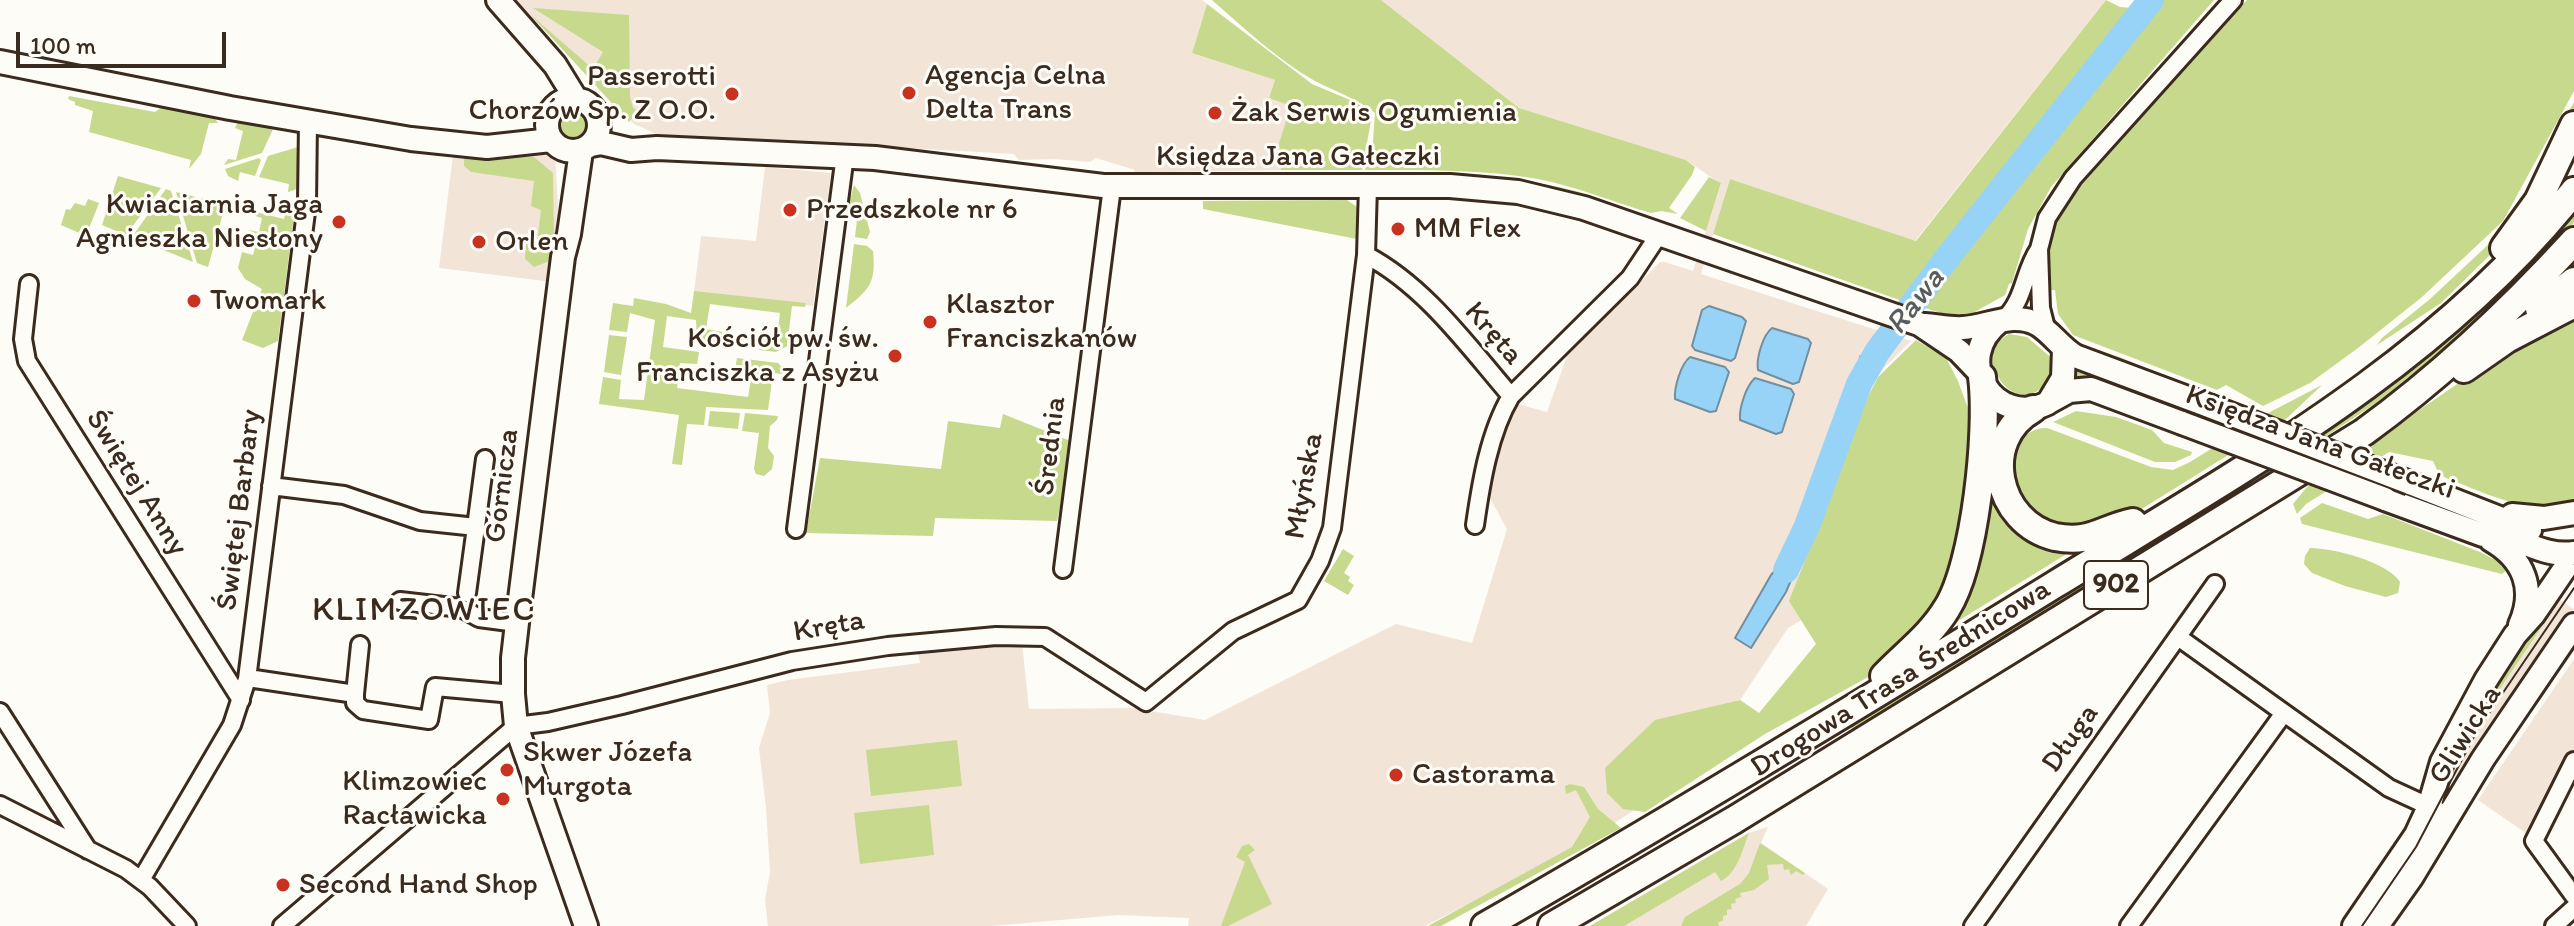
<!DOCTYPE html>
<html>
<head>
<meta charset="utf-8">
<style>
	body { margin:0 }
	#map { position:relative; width:2574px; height:926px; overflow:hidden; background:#fdfcf7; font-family:Itim,sans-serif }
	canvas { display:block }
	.scale { position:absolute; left:16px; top:32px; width:210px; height:36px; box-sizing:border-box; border:4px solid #3b2a1e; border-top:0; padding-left:10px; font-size:24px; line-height:28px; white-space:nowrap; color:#3b2a1e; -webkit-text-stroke:6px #fdfcf7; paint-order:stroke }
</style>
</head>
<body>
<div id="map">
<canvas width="2574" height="926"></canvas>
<div class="scale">100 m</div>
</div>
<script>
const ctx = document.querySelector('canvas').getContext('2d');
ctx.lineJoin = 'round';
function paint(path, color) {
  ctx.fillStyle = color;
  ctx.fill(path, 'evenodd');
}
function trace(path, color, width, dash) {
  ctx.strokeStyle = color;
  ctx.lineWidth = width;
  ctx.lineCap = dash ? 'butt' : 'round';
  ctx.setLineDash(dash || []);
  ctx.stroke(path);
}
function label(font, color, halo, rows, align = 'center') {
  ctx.font = font + ' Itim,sans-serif';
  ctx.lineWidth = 6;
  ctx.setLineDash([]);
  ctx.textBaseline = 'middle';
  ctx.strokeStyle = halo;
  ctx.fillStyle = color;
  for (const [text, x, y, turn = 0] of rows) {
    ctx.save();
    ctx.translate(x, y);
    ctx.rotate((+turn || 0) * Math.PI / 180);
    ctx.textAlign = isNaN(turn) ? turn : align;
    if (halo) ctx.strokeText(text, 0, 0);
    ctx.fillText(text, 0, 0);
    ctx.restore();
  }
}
const built = new Path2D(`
	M515,0H1202L1207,4L1192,53L1275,80L1269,98L1292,106L1279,143L1281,170L1151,172L1137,175H1133L1135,170L1096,158L1090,162L1053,159L1019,160L1014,154L657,134L634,124Z
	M1381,0H2106L1915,241L1730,179L1701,274L1911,341L1876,376L1865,402L1808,616L1788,628L1740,700L1655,721L1639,807L1575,849L1425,926H1188L1189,918L1118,915L991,926H768L765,900L770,872L766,808L759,748L770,713L767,685L788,680L920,663L918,653L1022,643L1029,709L1132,708L1205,720L1396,624L1472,643L1507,529L1486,491L1494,459L1514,405H1521L1547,412L1567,356L1660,262H1665L1693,271L1721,184L1686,160L1519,108Z
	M454,147L551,149L555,153L559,222L553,282L439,268Z
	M765,167L831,173L813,306L694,292L701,236L756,241Z
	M2560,600L2574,609L2461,780L2451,775L2441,796L2439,795L2479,720Z
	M2574,659V749L2530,836L2478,800Z
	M1768,827L1761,843L1828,889L1806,926H1590L1748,833Z`);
const green = new Path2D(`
	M1212,0H1381L1519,108L1686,160L1695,167L1692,175L1669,208L1678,214L1661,211L1651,213C1613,202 1578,187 1538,179C1481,169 1423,170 1365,170L1373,142L1375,113C1356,98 1336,92 1315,81C1278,60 1244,28 1212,0Z
	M2106,0L2120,7L2133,8L2129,20L1905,302L1713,234L1730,179L1916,241Z
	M2154,0H2214L2051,187L2028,229L2012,283L2009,284L2005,295L1973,313L1957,314L1953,317L1919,306L2028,157Z
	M2247,0H2574V91L2503,221L2422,297L2358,348L2310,383L2263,406L2226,385L2217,390L2073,335L2058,314L2055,290H2046L2050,238L2062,208L2077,185L2143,109Z
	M1207,4L1312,84L1357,103L1372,115L1362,170H1281L1279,143L1291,106L1269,98L1275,80L1192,53Z
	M533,8L629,15L630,97L633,108L638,111L629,122L531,15L593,69L603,52Z
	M69,96L155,112L162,107L214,117L218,123H209L201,154L189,169L191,160L89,132L93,111L75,105V102L68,99Z
	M2574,102V110L2494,251L2441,303L2377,345L2382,338L2430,299L2505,229Z
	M558 125a14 14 0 1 1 28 0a14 14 0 1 1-28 0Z
	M238,122L273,129L262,153L224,165L228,159L236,160L243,131L235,128Z
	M298,147L299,184L297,189L288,192L289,184L259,177L268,156Z
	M467,153L534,157L553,173L554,235L550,261L534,267L525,259L526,243H537L541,210L531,206L534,181L471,172L464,166V158Z
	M259,158L261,160L255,176L240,172L238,181L228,176L225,169Z
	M1450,174C1502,177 1579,184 1625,210L1546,190L1283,177L1281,175Z
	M118,176L161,188L126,235L102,225Z
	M1709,177L1721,183L1706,231L1680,218Z
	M854,185L860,193L870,232L867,239L855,237L858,211L849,204Z
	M166,189L171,191L193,262L132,237Z
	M176,192L235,207L225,206L208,267L197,263Z
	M88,199L99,203L86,236L61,225L66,209L70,210L75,203L85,206Z
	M1347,200L1357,207V239L1203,209V201Z
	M286,210L294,216L278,341L263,348L242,340L262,289L245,279L238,268L242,252L253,255L258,235L248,230L259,232L262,218L252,215V211L284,219Z
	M2574,210V223L2482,318L2379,401L2262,479L1853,731L1850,725L2380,391L2474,315L2520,270Z
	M854,244L867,246L873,251C876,283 870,289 846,308Z
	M694,291L806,303L805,307L792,306L787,346L776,352L759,350L762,337L777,338L780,313L710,304L706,329L722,332L720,345L697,340L696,320L667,316L663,347L699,352L697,364L680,363L677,388L748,397L752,372L735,369L737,358L778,363L784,369L783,374L773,373L768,410L706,407L704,425L687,424L682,465L672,464L679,415L599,404L603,377L621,380L619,399L644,400L655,320L630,313L627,332L609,330L613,303L633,306L634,298L666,304L691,313Z
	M2047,300L2052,317L2070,340L2122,358L2221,399L2217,401L2069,342L2051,318Z
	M2574,311V503C2525,515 2491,495 2446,478L2439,474L2433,461L2389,452L2306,504L2297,514L2293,504L2307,487L2539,328Z
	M2009,334L2027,337L2054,360C2053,385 2029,407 2006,387C1997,379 1994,364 1987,354L1993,344Z
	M609,335L627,337L621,375L604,372Z
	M1916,340L1946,358L1958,381L1977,433L1955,582L1894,659L1870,676L1765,734L1645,812L1623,809L1607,793L1605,768L1655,720L1740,700L1759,713L1816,644L1789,601L1829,500L1859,414L1878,377Z
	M2072,365L2201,411L2190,418C2174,412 2157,406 2141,399C2118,389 2099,376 2073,378Z
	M2322,385L2286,419L2132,515L2063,533L2016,499L2011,444L2017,446C2022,435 2038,425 2050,429L2151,467L2173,470L2190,462L2272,411Z
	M710,411L740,413L738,429L708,426Z
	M2076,411L2116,417L2152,430L2164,443L2192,452L2191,455L2175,462H2155L2053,422Z
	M745,413L778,416L777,420L770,426L768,448L774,456L772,469L764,476L756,474L754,469L759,433L742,431Z
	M1003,414L1073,442L1057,521L935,518L933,536L806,533L820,458L941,469L948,421L1000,428Z
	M1993,473L2073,550L1950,626Z
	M2322,503L2368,519L2383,514L2480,552L2497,561L2506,571L2502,574L2302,524L2300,518Z
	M2310,548C2333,548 2388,562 2400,582L2398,593L2386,597L2345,586L2312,573L2304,564L2305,556Z
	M1343,549L1354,556L1344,573L1350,577L1348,581L1354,585L1348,595L1324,581Z
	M2552,594L2560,600L2479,720L2439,795V788L2487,692Z
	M957,740L962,786L871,796L866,750Z
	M1570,784L1584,787L1598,809L1621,828L1441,926H1428L1572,847L1590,817L1576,790L1566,794L1565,786Z
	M929,805L934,855L860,864L854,813Z
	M1749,833C1742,850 1738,872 1721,881L1715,872L1624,926H1590Z
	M1760,843L1805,873L1803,875L1796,871L1791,875L1789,869L1784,870L1783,864L1767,865L1769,879L1754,890L1740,893L1741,897L1735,899L1736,903L1731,904L1732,909L1727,910V915L1723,916V921L1718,922L1719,926H1681L1685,917L1740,884L1749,873Z
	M1249,844L1255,850L1248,855L1272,904L1228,926H1221L1245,862L1236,857L1242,846Z`);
const water = new Path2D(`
	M1709,306L1742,317L1746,321L1735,358L1731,361L1695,350L1692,346L1702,310Z
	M1772,328L1808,339L1811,343L1799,382L1793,384L1758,370C1756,358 1763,335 1772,328Z
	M1690,357L1725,367L1729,372L1716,411L1710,412L1675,399C1674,387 1681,364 1690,357Z
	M1755,378L1791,389L1794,394L1782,432L1776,434L1740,420C1739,408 1746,386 1755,378Z
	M1800,537L1803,540L1794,573L1786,592L1751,648L1735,638L1771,575L1792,552Z`);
const stream = new Path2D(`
	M1861,357L1877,352`);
const river = new Path2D(`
	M1786,570L1807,526L1859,384L1877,352L1947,258L2151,0`);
const street = new Path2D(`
	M1366,255C1425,286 1468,346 1511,396C1489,433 1481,483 1475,525
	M29,284L23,339L27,361L241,700
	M2003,320C2025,301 2023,272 2039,249
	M2047,332L2041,308L2039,249L2047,218L2073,178L2233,0
	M1511,396L1630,278L1660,233
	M271,486L344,495L420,521L476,527L485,459
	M796,529L845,155
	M1063,569L1112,187
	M467,593L476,527
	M400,601L461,608L479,618L517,623
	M2178,637L2389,788L2439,811
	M248,678L355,694L360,645
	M355,694V703L363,710L429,720L435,687L513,694
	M0,712L88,850
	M2574,761L2534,841L2574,896
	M0,805L126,869L150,887L187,926
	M141,880L232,725L247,679L307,204L308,121
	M282,926L516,726L548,722L622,705L792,661L888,646L996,636L1045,637L1146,702L1233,631L1298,600L1320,561L1332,528L1366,255L1368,186
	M1973,926L2215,584
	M2129,926L2284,713
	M2554,926L2574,908`);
const secondary = new Path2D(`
	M498,0L555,65L576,99
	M0,62L230,108L411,139L487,147L551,140
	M547 125a26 26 0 1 1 52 0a26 26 0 1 1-52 0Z
	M591,145L601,143L631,150L657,148L875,158L1103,186H1450L1518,192L1584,208L1919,324L1959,351L1979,372
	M581,151L569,234L563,257L517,623L513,658V694L516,726L586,926
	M2000,321C1950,359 1995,429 2048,403L2063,378L2064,348
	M1925,325C1938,326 1951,329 1963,328C1987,327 2013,311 2037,324C2051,332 2060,347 2075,356L2209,406
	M2049,402L2069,391L2091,389L2182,423
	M2410,483L2530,530
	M2385,499L2483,535C2518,532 2538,558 2574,553
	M2512,515L2544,518L2574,513
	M2491,540C2524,559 2536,589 2520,625
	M2354,926L2416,835L2429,807L2442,762L2486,680L2515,635L2533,615L2574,555
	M2377,926L2411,878L2483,759L2574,625`);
const primary = new Path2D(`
	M2504,248L2538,201L2574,125
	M2539,309L2574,281
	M2464,369L2507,339L2574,304
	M2033,409C1978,440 1996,523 2055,537C2091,544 2103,528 2133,522
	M1884,676C1906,653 1931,635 1947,608C1975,564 1989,430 1982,377
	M1485,926C1677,816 1866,701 2054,585C2239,471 2437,364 2574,191
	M1552,926L1734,820L2364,432C2441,376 2510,311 2574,241`);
const tram = new Path2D(`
	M2362,926L2416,847L2477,731L2574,588`);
const secondaryBridge = new Path2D(`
	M2209,406L2410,483
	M2182,423L2385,499`);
const markers = [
	[909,93,8,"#c8321e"],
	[732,94,8,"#c8321e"],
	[1215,113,8,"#c8321e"],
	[790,210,8,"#c8321e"],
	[339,222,8,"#c8321e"],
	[1398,229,8,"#c8321e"],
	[479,242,8,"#c8321e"],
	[194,301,8,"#c8321e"],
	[930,322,8,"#c8321e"],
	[895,356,8,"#c8321e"],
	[507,770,8,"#c8321e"],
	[1396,775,8,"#c8321e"],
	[503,799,8,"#c8321e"],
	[283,885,8,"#c8321e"]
];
const shields = [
	[2116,585,64]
];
const shieldNames = [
	["902",2116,585]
];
const poiNames = [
	["Agencja Celna",925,76],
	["Delta Trans",925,110],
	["Passerotti",716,77,"right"],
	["Chorzów Sp. Z O.O.",716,111,"right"],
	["Żak Serwis Ogumienia",1231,113],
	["Kwiaciarnia Jaga",323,205,"right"],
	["Agnieszka Niesłony",323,239,"right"],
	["Przedszkole nr 6",806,210],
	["MM Flex",1414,229],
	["Orlen",495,242],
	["Twomark",210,301],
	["Klasztor",946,305],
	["Franciszkanów",946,339],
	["Kościół pw. św.",879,339,"right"],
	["Franciszka z Asyżu",879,373,"right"],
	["Skwer Józefa",523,753],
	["Murgota",523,787],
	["Castorama",1412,775],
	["Klimzowiec",487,782,"right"],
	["Racławicka",487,816,"right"],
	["Second Hand Shop",299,885]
];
const streetNames = [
	["Księdza Jana Gałeczki",1298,157],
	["Kręta",1493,334,49],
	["Księdza Jana Gałeczki",2320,443,20],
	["Średnia",1051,446,-83],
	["Świętej Anny",136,483,58],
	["Górnicza",503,486,-83],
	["Młyńska",1305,486,-80],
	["Świętej Barbary",240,510,-83],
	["Kręta",829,627,-10],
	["Drogowa Trasa Średnicowa",1901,679,-32],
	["Gliwicka",2466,735,-58],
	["Długa",2071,739,-55]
];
const waterNames = [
	["Rawa",1916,302,-52]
];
const quarterNames = [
	["KLIMZOWIEC",424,611]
];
paint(built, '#f3e4d8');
paint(green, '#c7d98d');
paint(water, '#97d3f7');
trace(water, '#728fa0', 2);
trace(stream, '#728fa0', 4);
trace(river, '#97d3f7', 26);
trace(street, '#3b2a1e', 22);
trace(secondary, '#3b2a1e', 28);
trace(primary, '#3b2a1e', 32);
trace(street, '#fdfcf7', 16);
trace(secondary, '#fdfcf7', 22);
trace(primary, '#fdfcf7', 26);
trace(tram, '#3b2a1e', 2);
trace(secondaryBridge, '#3b2a1e', 28, []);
trace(secondaryBridge, '#fdfcf7', 22);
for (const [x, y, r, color] of markers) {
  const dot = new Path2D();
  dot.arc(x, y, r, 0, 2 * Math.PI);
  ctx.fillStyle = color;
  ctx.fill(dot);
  trace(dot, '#fdfcf7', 3);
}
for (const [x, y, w] of shields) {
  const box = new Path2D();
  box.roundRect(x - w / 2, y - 24, w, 48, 6);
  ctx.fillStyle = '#fdfcf7';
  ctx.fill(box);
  trace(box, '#3b2a1e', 2);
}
label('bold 28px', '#3b2a1e', null, shieldNames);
label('30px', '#3b2a1e', '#fdfcf7', poiNames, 'left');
label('30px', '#3b2a1e', '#fdfcf7', streetNames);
label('italic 32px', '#575d5f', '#fdfcf7', waterNames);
ctx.letterSpacing = '2px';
label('34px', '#3b2a1e', '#fdfcf7', quarterNames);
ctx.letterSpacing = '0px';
</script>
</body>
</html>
